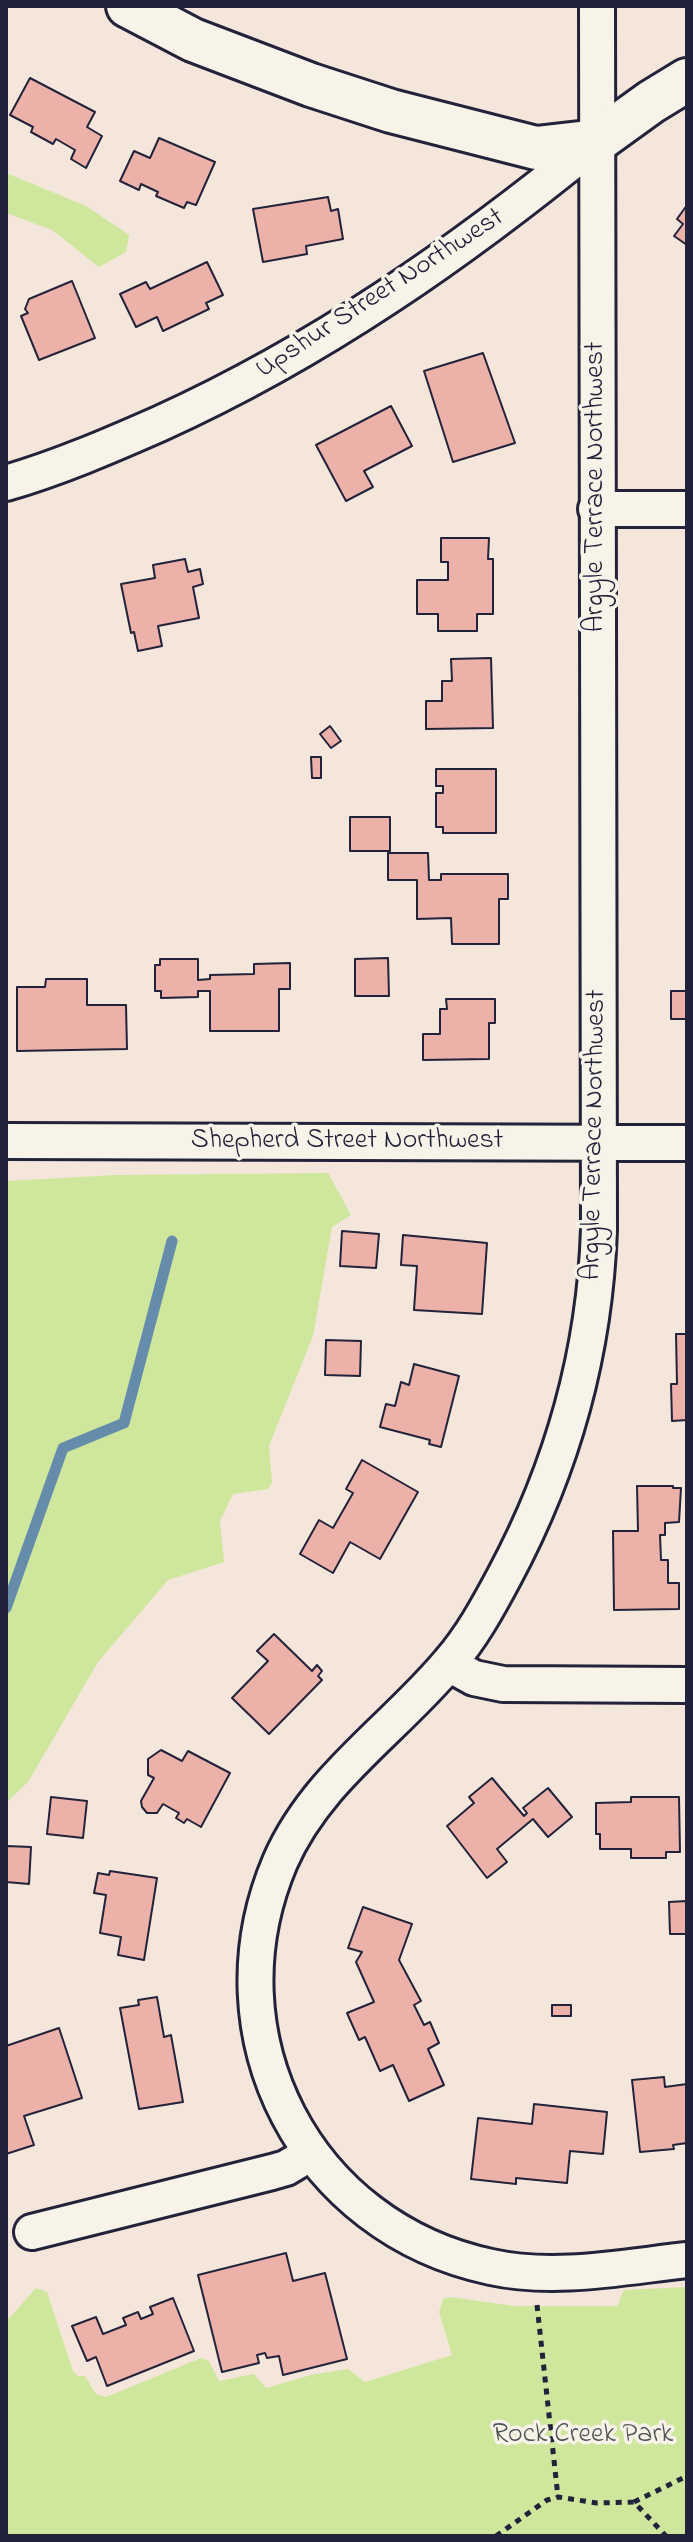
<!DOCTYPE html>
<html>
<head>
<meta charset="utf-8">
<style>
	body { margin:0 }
	#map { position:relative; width:693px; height:2542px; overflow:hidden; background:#f5e6db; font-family:"Indie Flower",sans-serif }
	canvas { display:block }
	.frame { position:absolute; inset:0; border:8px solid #22223b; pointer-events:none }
</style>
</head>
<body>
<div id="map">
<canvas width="693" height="2542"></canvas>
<div class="frame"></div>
</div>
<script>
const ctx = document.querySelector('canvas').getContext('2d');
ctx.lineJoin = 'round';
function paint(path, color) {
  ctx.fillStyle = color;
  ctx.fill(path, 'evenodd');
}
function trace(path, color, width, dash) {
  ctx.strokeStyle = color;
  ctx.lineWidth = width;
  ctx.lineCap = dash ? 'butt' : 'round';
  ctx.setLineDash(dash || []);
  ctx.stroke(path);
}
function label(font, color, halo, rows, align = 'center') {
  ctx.font = font + ' "Indie Flower",sans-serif';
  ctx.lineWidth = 7;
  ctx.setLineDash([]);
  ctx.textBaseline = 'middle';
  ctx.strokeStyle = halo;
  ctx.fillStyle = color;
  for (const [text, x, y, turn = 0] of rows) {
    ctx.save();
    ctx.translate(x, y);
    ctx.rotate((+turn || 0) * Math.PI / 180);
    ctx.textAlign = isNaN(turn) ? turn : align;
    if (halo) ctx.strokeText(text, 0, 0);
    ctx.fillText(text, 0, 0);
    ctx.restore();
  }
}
const green = new Path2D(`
	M6,173L86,206L129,235L126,252L99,267L52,230L9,214L6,217Z
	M328,1173L351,1215L332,1227L313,1336L269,1446L272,1483L268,1489L233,1494L220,1521L224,1562L168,1580L98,1662L28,1782L6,1803V1181L117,1175Z
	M687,2287V2536H6V2322L36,2288L47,2292L73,2371L78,2376H85L96,2394L106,2397L201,2358L209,2361L219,2381L254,2374L266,2388L311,2375L348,2369L365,2382L452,2355L439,2312L443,2299L450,2297L514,2306H617L624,2290Z`);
const stream = new Path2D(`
	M6,1608L63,1448L124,1423L172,1241`);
const building = new Path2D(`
	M30,78L95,112L87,127L102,136L86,168L71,159L75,150L56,139L53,144L31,132L33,127L10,115Z
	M159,138L215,162L196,205L187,202L184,208L156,196L158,192L141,184L139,190L120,181L134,151L150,158Z
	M328,197L331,211L338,209L343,239L306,246L307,254L263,262L253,209Z
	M687,205V245L674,236L683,224L677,219Z
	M207,262L223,295L206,303L209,309L163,331L157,317L136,327L120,294L146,282L150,289Z
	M72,281L95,338L39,360L21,316L28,313L25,309L29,299Z
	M483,353L515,443L453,462L424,371Z
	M391,406L412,446L364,471L373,487L346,501L316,445Z
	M441,538H489L488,559H493V614H477V631H438V614H417V580H448V562H441Z
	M185,559L188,572L200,569L203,584L193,587L199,618L158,626L162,646L138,651L134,632L131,633L121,584L155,578L153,565Z
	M491,658L493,728L426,729V701H442V681H452L451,659Z
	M330,726L341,741L331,748L320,734Z
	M311,757H321V778H312Z
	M436,769H496V833H443V827H436V793H443V786H436Z
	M350,817H390V851H350Z
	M388,853H428L429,880H441V874H508V899H499V944H452L451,918L417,919V880H388Z
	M388,958L389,996H355V959Z
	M160,959H198V980L210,979V975L254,974V964L290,963V989H279V1031H210V991H198V997L161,998V991H155V965H160Z
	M46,979H87V1005H126L127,1049L17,1051V987H45Z
	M671,991H687V1019H671Z
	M446,999H495V1023H489V1059L423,1060V1034H440V1009H447Z
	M342,1231L379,1234L376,1268L340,1266Z
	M403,1235L487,1243L482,1314L414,1310L417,1266L401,1265Z
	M676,1334H687V1420L672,1421L671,1384H677Z
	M326,1340L361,1341L360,1376L325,1375Z
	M414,1364L459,1376L441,1447L429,1444L430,1440L380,1427L386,1404L395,1406L401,1382L409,1385Z
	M362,1460L418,1492L380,1559L350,1542L333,1573L300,1554L319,1520L333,1528L353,1493L346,1489Z
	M637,1486H673V1488H681L679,1522L665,1523V1535H660L661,1560H668V1583H679V1609L614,1610L613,1531H638Z
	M274,1634L312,1671L317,1665L322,1671L318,1676L322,1680L269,1734L232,1698L268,1661L257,1651Z
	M161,1750L182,1761L188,1751L230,1773L201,1827L187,1819L184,1823L176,1818L179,1813L163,1804L157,1813H147L142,1807L141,1801L154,1778L148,1775V1759Z
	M492,1778L524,1816L527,1813L523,1808L548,1788L572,1817L548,1837L533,1819L497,1849L507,1862L487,1878L447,1826L474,1803L469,1797Z
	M51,1797L87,1801L83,1838L47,1834Z
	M631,1797H679L680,1852H666V1858H631V1849H600V1834H596V1803L631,1802Z
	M6,1846L31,1847L29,1884L6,1882Z
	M110,1871L157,1878L144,1960L118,1955L121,1937L100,1933L106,1895L94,1893L98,1873L109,1875Z
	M687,1901V1934H670L669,1902Z
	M363,1907L412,1924L399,1960L421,2001L414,2005L424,2025L430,2022L439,2043L428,2049L444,2085L409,2101L393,2065L380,2071L365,2037L359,2040L347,2013L374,2002L356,1962L362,1952L348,1948Z
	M157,1997L164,2037L171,2035L183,2102L139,2109L120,2008L139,2005L138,2000Z
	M552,2005H571V2016H552Z
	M59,2028L82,2098L24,2116L34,2145L6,2154V2046Z
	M664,2077L665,2087L687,2084V2143L673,2145L674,2149L640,2152L632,2080Z
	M534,2104L607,2112L603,2154L570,2151L567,2183L516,2178V2184L471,2179L478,2118L532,2124Z
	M286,2253L293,2281L325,2273L347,2359L283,2375L279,2356L267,2358L265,2353L257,2355L259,2363L222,2372L198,2275Z
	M173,2298L194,2351L107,2386L96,2357L87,2361L72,2326L96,2317L103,2334L126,2325L123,2318L138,2312L141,2319L153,2314L150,2307Z`);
const path = new Path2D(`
	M537,2305L558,2497
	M634,2502L687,2476
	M496,2536L547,2500L558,2497L597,2503L634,2502L666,2536`);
const minor = new Path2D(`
	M597,6L599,1229C595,1352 562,1469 504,1577C488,1607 471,1638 449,1663C393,1730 316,1779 280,1862C206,2036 306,2228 491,2267C555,2281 623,2267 687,2260
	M6,483C58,468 109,446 159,424C320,351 460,253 597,141
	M596,509H687
	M6,1141L687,1143
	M449,1664L474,1678L503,1684L687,1685
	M32,2232L272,2172L286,2168L311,2153`);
const tertiary = new Path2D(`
	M128,6L193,40L311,85L391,111L536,148L597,141L651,102L687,80`);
const streetNames = [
	["Upshur Street Northwest",381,295,-33],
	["Argyle Terrace Northwest",597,487,-90],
	["Argyle Terrace Northwest",596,1135,-89],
	["Shepherd Street Northwest",347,1142]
];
const parkNames = [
	["Rock Creek Park",583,2436]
];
paint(green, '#cee79c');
trace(stream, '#668cab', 11);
paint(building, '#ecb2a9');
trace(building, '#22223b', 2);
trace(minor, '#22223b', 40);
trace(tertiary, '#22223b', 48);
trace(path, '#22223b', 5, [6, 6]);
trace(minor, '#f7f3e8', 34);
trace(tertiary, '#f7f3e8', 42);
label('28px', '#22223b', '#f7f3e8', streetNames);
label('28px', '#4d5353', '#f7f3e8', parkNames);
</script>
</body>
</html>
